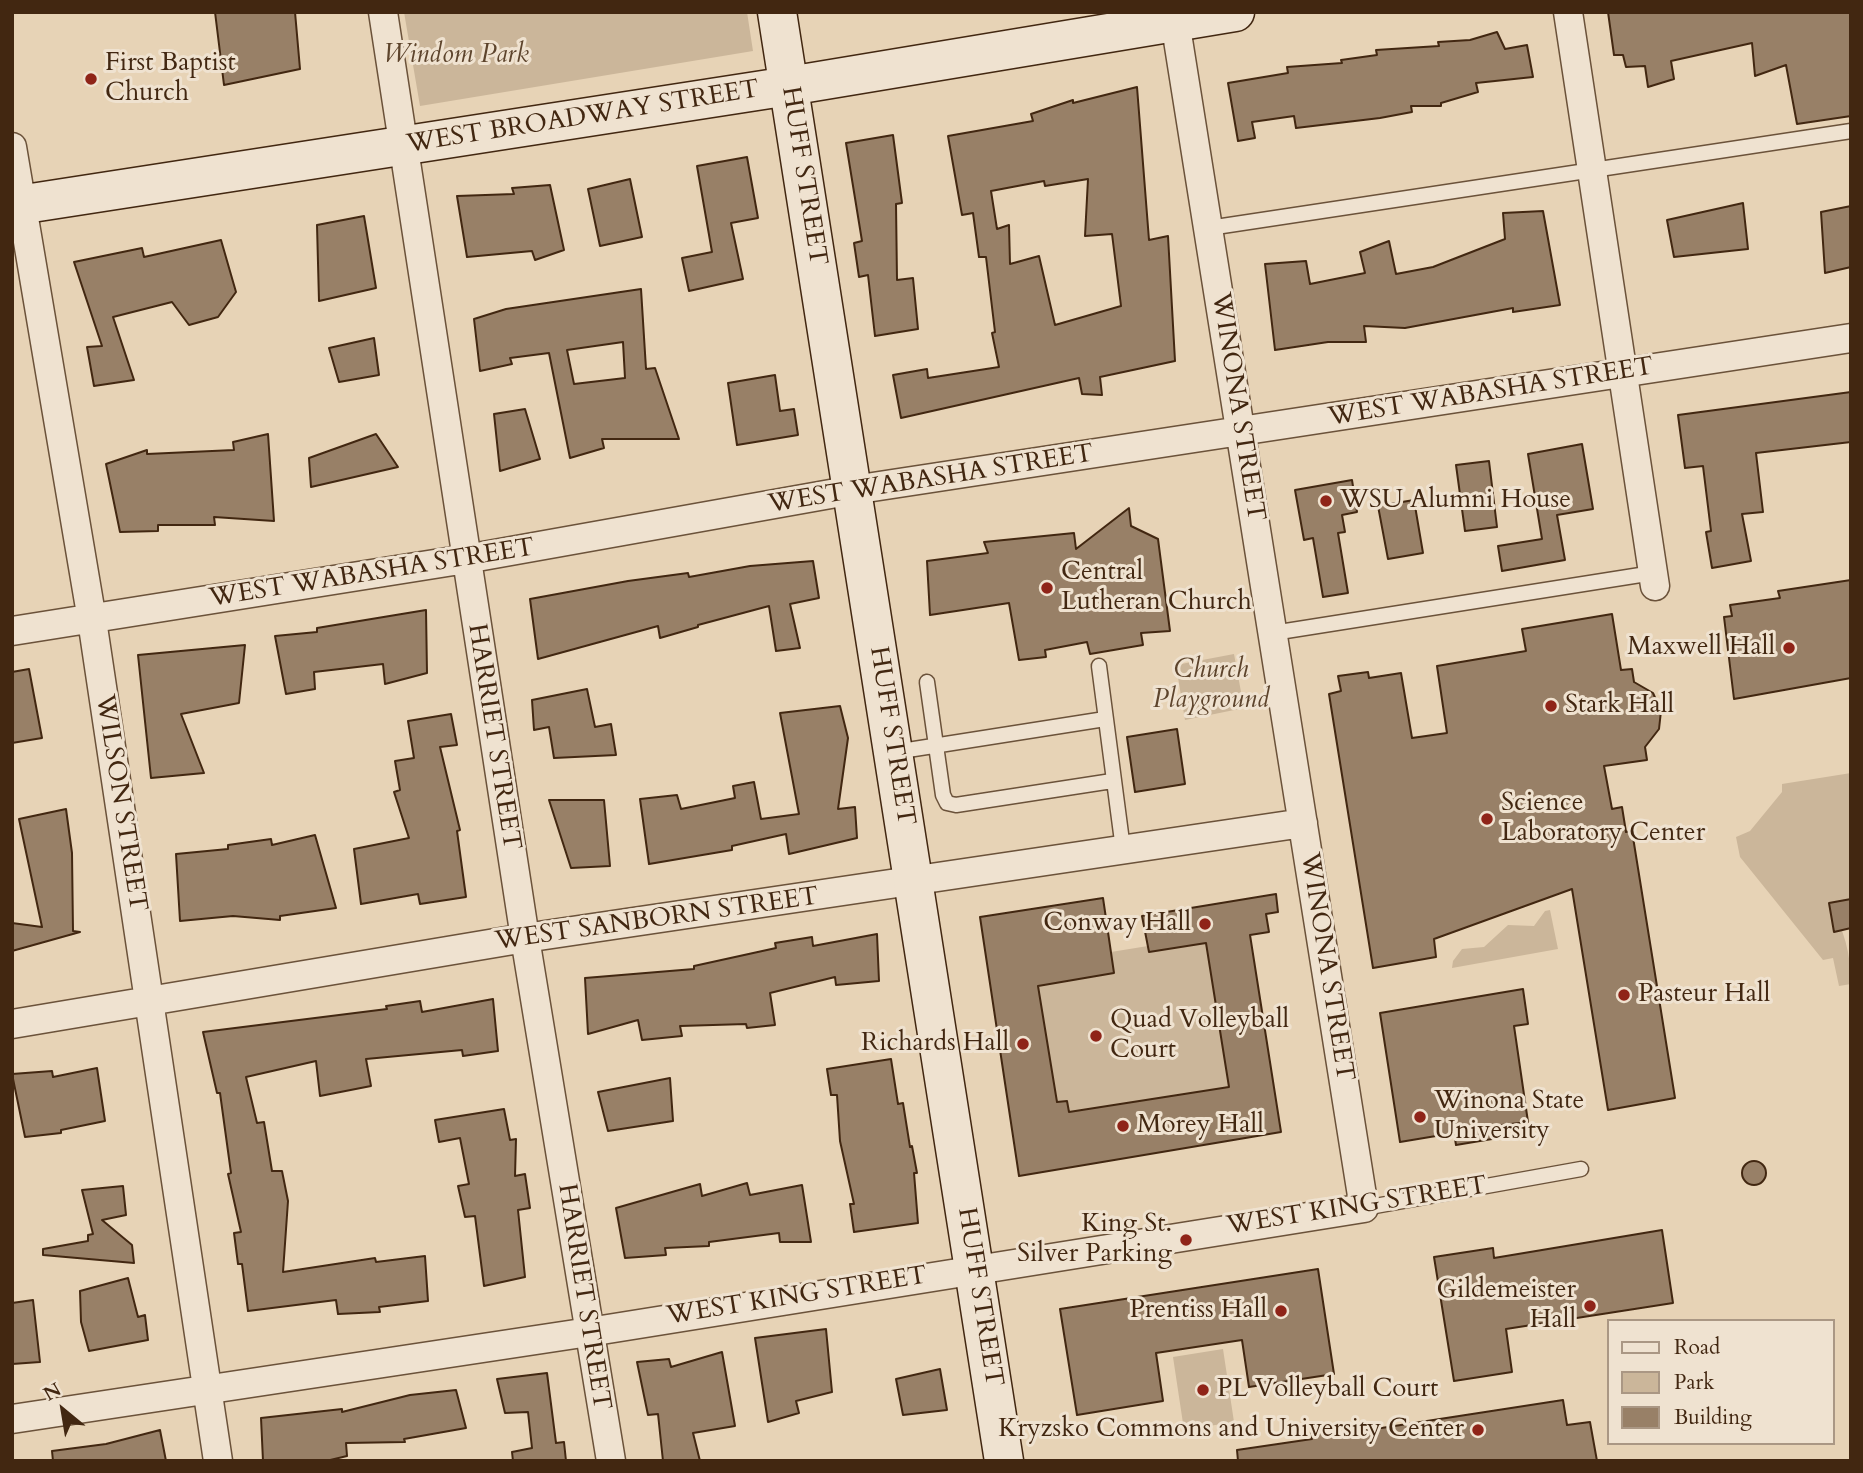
<!DOCTYPE html>
<html>
<head>
<meta charset="utf-8">
<style>
	body { margin:0 }
	#map { position:relative; width:1863px; height:1473px; overflow:hidden; background:#e7d3b6; font-family:Cardo,serif }
	canvas { display:block }
	.frame { position:absolute; inset:0; border:14px solid #422711; pointer-events:none }
	.legend { position:absolute; left:1607px; top:1319px; width:228px; height:126px; box-sizing:border-box; background:#efe2d0; border:2px solid #aa9784; margin:0; padding:9px 12px; list-style:none; font-size:21px; color:#422711 }
	.legend li { display:flex; align-items:center; gap:14px; height:35px }
	.legend b { width:35px; border:2px solid #aa9784 }
	.north { position:absolute; left:28px; top:1375px; width:70px; height:70px; -webkit-text-stroke:5px #efe2d0; paint-order:stroke; rotate:330deg; font-size:19px; font-weight:700; line-height:28px; text-align:center; color:#422711 }
	.north::after { content:''; display:block; margin:auto; width:24px; height:32px; background:#422711; clip-path:polygon(50% 0,100% 100%,50% 72%,0 100%) }
</style>
</head>
<body>
<div id="map">
<canvas width="1863" height="1473"></canvas>
<div class="frame"></div>
<ul class="legend">
<li><b style="height:9px;background:#efe2d0"></b>Road</li>
<li><b style="height:19px;background:#cbb69a"></b>Park</li>
<li><b style="height:19px;background:#988067"></b>Building</li>
</ul>
<div class="north">N</div>
</div>
<script>
const ctx = document.querySelector('canvas').getContext('2d');
ctx.lineJoin = 'round';
function paint(path, color) {
  ctx.fillStyle = color;
  ctx.fill(path, 'evenodd');
}
function trace(path, color, width, dash) {
  ctx.strokeStyle = color;
  ctx.lineWidth = width;
  ctx.lineCap = dash ? 'butt' : 'round';
  ctx.setLineDash(dash || []);
  ctx.stroke(path);
}
function label(font, color, halo, rows, align = 'center') {
  ctx.font = font + ' Cardo,serif';
  ctx.lineWidth = 6;
  ctx.setLineDash([]);
  ctx.textBaseline = 'middle';
  ctx.strokeStyle = halo;
  ctx.fillStyle = color;
  for (const [text, x, y, turn = 0] of rows) {
    ctx.save();
    ctx.translate(x, y);
    ctx.rotate((+turn || 0) * Math.PI / 180);
    ctx.textAlign = isNaN(turn) ? turn : align;
    if (halo) ctx.strokeText(text, 0, 0);
    ctx.fillText(text, 0, 0);
    ctx.restore();
  }
}
const green = new Path2D(`
	M404,12H747L753,51L420,106Z
	M1234,654L1244,708L1185,720L1176,665Z
	M1851,773V899L1829,903C1844,929 1851,954 1851,984L1839,986L1833,958L1823,960L1740,857L1736,837L1750,831L1782,792V784Z
	M1550,910L1558,949L1452,968L1453,961L1462,949L1484,947L1508,925L1534,926L1545,911Z
	M1206,943L1229,1087L1069,1112L1067,1101L1057,1102L1038,985L1114,973L1111,952L1148,946L1149,952Z
	M1223,1349L1234,1422L1184,1430L1173,1357Z`);
const building = new Path2D(`
	M215,12H295L300,69L224,85Z
	M1608,12H1851V116L1797,124L1786,65L1755,76L1752,43L1671,61L1674,79L1648,87L1645,66L1626,67L1623,55H1614Z
	M1497,32L1505,49L1527,45L1533,77L1476,83L1478,92L1441,103V106H1411L1412,112L1380,118L1296,128L1294,116L1252,122L1255,138L1238,141L1228,83L1288,73L1287,67L1342,63L1341,60L1377,55L1376,50L1439,46L1438,42L1470,40Z
	M1137,87L1149,240L1168,236L1175,361L1100,377L1102,395L1082,394L1079,378L901,418L893,375L927,369L928,378L999,367L992,333L995,332L986,257H979L973,213L962,215L948,136L1033,121L1031,114L1073,100V103ZM1088,179L1085,236L1112,234L1121,306L1055,325L1039,256L1010,264L1009,225L997,229L991,191L1044,181L1045,186Z
	M893,135L902,203L896,204L897,280L913,278L918,329L875,336L868,275L859,277L854,243L862,241L846,143Z
	M747,157L758,218L731,223L743,279L689,291L682,258L712,252L697,166Z
	M630,179L642,237L600,246L588,189Z
	M550,185L564,250L535,260L532,251L467,257L457,196L514,194L512,188Z
	M1743,203L1748,249L1674,257L1667,220Z
	M1851,206V267L1825,273L1821,212Z
	M1543,211L1560,305L1513,312V308L1405,328L1364,326L1366,342H1328L1275,350L1265,264L1306,261L1310,284L1365,273L1360,252L1389,241L1396,274L1433,267L1505,239L1503,213Z
	M364,216L376,288L319,301L317,225Z
	M221,240L236,292L218,317L189,325L172,302L113,317L134,380L94,386L87,347L102,346L74,262L142,248L144,257Z
	M641,289L646,369L655,368L679,439H602L604,448L570,458L549,353L510,358L512,364L480,371L474,319L506,309ZM623,342L625,378L574,384L567,350Z
	M374,338L379,375L339,382L329,348Z
	M775,375L780,411L794,409L798,435L737,445L728,383Z
	M1851,392V442L1756,453L1763,512L1742,514L1751,561L1712,568L1706,532L1711,531L1703,466L1685,468L1678,415Z
	M525,409L540,459L500,471L494,414Z
	M268,434L274,521L214,517L215,525H158V531L120,532L106,464L147,450V454L234,450L233,442Z
	M376,434L398,467L311,487L309,458Z
	M1582,444L1593,509L1557,515L1565,560L1502,571L1498,546L1542,539L1528,454Z
	M1489,461L1497,527L1465,531L1456,465Z
	M1352,480L1357,512L1342,515L1345,532L1338,533L1348,593L1323,597L1313,538L1304,540L1295,490Z
	M1414,500L1423,553L1388,559L1378,506Z
	M1129,508L1131,526L1158,539L1170,631L1141,633L1143,645L1090,654L1087,642L1045,650L1046,657L1019,660L1009,603L930,615L927,561L988,553L984,542L1074,533L1076,549Z
	M813,561L819,598L790,604L800,648L776,651L769,606L698,625V627L660,638L658,626L538,659L530,599L628,581L688,573L689,577L750,566Z
	M1851,580V678L1734,699L1724,617L1732,616L1730,605L1780,598L1778,591Z
	M426,610L427,673L385,684L383,664L314,672L315,689L286,694L275,636L317,632V628Z
	M1612,614L1621,670L1632,669L1634,682L1653,693L1661,711L1659,729L1645,747L1647,760L1604,766L1612,809L1622,807L1626,832L1632,831L1675,1098L1608,1110L1572,889L1434,939L1436,957L1373,968L1329,694L1341,691L1338,676L1368,672L1369,678L1401,673L1412,738L1447,733L1437,666L1526,651L1522,629Z
	M245,645L239,703L181,714L204,773L151,778L138,655Z
	M29,669L42,738L12,743V672Z
	M587,689L595,727L611,724L616,755L554,758L549,727L534,730L532,700Z
	M840,706L848,738L838,809L855,807L857,838L789,854L786,834L732,846V850L649,864L640,799L677,795L681,809L735,798L733,786L754,782L761,819L799,814L780,713Z
	M451,714L457,745L440,747L460,830L457,831L466,897L420,904L418,894L361,904L354,849L409,838L394,792L400,790L395,761L414,758L408,721Z
	M1177,729L1185,784L1135,792L1127,737Z
	M549,800H604L610,866L571,868Z
	M66,809L72,853L73,931L80,932L12,951V923L42,927L19,819Z
	M315,835L336,908L280,916V920L233,916L180,921L176,854L228,849V845L271,839L272,845Z
	M1276,894L1278,912L1266,914L1269,932L1250,935L1281,1132L1019,1176L980,917L1103,898L1114,973L1038,986L1057,1102L1067,1101L1069,1112L1229,1087L1206,943L1149,952L1142,916Z
	M1851,899V928L1834,932L1829,903Z
	M877,934L879,981L836,985L835,977L770,993L775,1025L747,1028L746,1024L680,1026L682,1036L642,1040L638,1020L588,1034L585,978L694,969V966L776,948L775,943L812,937L813,946Z
	M1523,989L1528,1024L1514,1026L1528,1122L1502,1125L1504,1137L1456,1145L1454,1133L1400,1142L1380,1013Z
	M493,999L498,1051L463,1056L462,1050L366,1059L371,1086L320,1096L316,1061L246,1077L257,1123L264,1122L272,1171H282L288,1201L283,1272L375,1258L376,1262L425,1256L428,1301L379,1307L380,1312L338,1314L336,1300L248,1311L242,1264H238L234,1233L241,1232L228,1174L231,1173L220,1093H217L203,1032L387,1009L386,1006L420,1001L422,1012Z
	M891,1059L898,1104L903,1103L910,1147L912,1146L917,1173H914L918,1223L854,1232L850,1204H854L840,1141L837,1095H831L827,1069Z
	M97,1068L105,1121L61,1130V1133L25,1137L12,1074L52,1071L53,1077Z
	M670,1078L673,1121L608,1131L598,1092Z
	M504,1109L510,1140L516,1139L515,1176L525,1174L530,1208L518,1210L525,1277L484,1286L475,1216L465,1217L458,1186L469,1184L460,1138L439,1142L435,1120Z
	M1742 1173a12 12 0 1 1 24 0a12 12 0 1 1-24 0Z
	M747,1183L750,1195L802,1185L811,1242H780L779,1233L709,1242V1246L665,1248L666,1255L625,1258L616,1208L700,1184L702,1196Z
	M123,1186L126,1215L102,1220L132,1245L134,1263L43,1255V1249L88,1241V1235L93,1234L82,1190Z
	M1662,1230L1673,1303L1506,1329L1512,1372L1454,1381L1434,1257L1493,1248L1494,1258Z
	M1318,1269L1334,1374L1249,1387L1242,1340L1156,1353L1163,1401L1077,1415L1060,1309Z
	M128,1278L138,1317L145,1315L148,1340L89,1351L81,1322L80,1291Z
	M33,1300L40,1362L12,1364V1303Z
	M826,1329L832,1392L796,1401L799,1413L768,1422L755,1338Z
	M722,1352L735,1426L693,1433L700,1461H663L658,1414L648,1415L637,1362L669,1359L671,1367Z
	M940,1369L947,1410L903,1415L896,1379Z
	M547,1373L556,1443L564,1442L566,1461H513L512,1452L532,1448L528,1412L505,1413L497,1379Z
	M456,1390L466,1428L404,1439L405,1442L346,1443L347,1456L326,1461H263L261,1418L342,1409V1412L410,1395Z
	M1563,1400L1567,1425L1590,1422L1597,1461H1238L1237,1450L1312,1439L1311,1432L1334,1428L1336,1435Z
	M160,1430L166,1461H53L52,1451L106,1444Z`);
const service = new Path2D(`
	M1209,228L1851,131
	M1273,633L1653,573
	M1099,666L1123,849
	M927,682L943,795L947,803L956,805L1112,781
	M895,752L1105,719
	M1364,1208L1581,1169`);
const minor = new Path2D(`
	M383,12L525,938L611,1461
	M1568,12L1655,586
	M12,147L92,620L218,1461
	M12,631L466,559L853,490L1851,338
	M12,1024L525,938L1303,823
	M12,1419L589,1332L1364,1208L1175,21`);
const secondary = new Path2D(`
	M777,12L1004,1461
	M12,206L789,86L1235,12`);
const markers = [
	[91,79,7,"#8f2418"],
	[1326,501,7,"#8f2418"],
	[1047,588,7,"#8f2418"],
	[1789,648,7,"#8f2418"],
	[1551,706,7,"#8f2418"],
	[1487,819,7,"#8f2418"],
	[1205,924,7,"#8f2418"],
	[1624,995,7,"#8f2418"],
	[1096,1036,7,"#8f2418"],
	[1023,1044,7,"#8f2418"],
	[1420,1117,7,"#8f2418"],
	[1123,1126,7,"#8f2418"],
	[1186,1240,7,"#8f2418"],
	[1590,1306,7,"#8f2418"],
	[1281,1311,7,"#8f2418"],
	[1203,1390,7,"#8f2418"],
	[1478,1430,7,"#8f2418"]
];
const parkNames = [
	["Windom Park",456,56],
	["Church",1211,671],
	["Playground",1211,701]
];
const poiNames = [
	["First Baptist",105,64],
	["Church",105,94],
	["WSU Alumni House",1340,501],
	["Central",1061,573],
	["Lutheran Church",1061,603],
	["Maxwell Hall",1775,648,"right"],
	["Stark Hall",1565,706],
	["Science",1501,804],
	["Laboratory Center",1501,834],
	["Conway Hall",1191,924,"right"],
	["Pasteur Hall",1638,995],
	["Quad Volleyball",1110,1021],
	["Court",1110,1051],
	["Richards Hall",1009,1044,"right"],
	["Winona State",1434,1102],
	["University",1434,1132],
	["Morey Hall",1137,1126],
	["King St.",1172,1225,"right"],
	["Silver Parking",1172,1255,"right"],
	["Gildemeister",1576,1291,"right"],
	["Hall",1576,1321,"right"],
	["Prentiss Hall",1267,1311,"right"],
	["PL Volleyball Court",1217,1390],
	["Kryzsko Commons and University Center",1464,1430,"right"]
];
const streetNames = [
	["WEST BROADWAY STREET",583,118,-9],
	["HUFF STREET",803,176,81],
	["WEST WABASHA STREET",1491,393,-9],
	["WINONA STREET",1237,407,81],
	["WEST WABASHA STREET",931,480,-9],
	["WEST WABASHA STREET",372,574,-9],
	["HUFF STREET",891,736,81],
	["HARRIET STREET",493,737,81],
	["WILSON STREET",120,803,81],
	["WEST SANBORN STREET",657,920,-8],
	["WINONA STREET",1326,967,81],
	["WEST KING STREET",1357,1207,-9],
	["HARRIET STREET",583,1297,81],
	["WEST KING STREET",797,1297,-9],
	["HUFF STREET",979,1297,81]
];
paint(green, '#cbb69a');
paint(building, '#988067');
trace(building, '#422711', 2);
trace(service, '#6b523a', 17);
trace(minor, '#6b523a', 31);
trace(secondary, '#422711', 41);
trace(service, '#efe2d0', 14);
trace(minor, '#efe2d0', 28);
trace(secondary, '#efe2d0', 38);
for (const [x, y, r, color] of markers) {
  const dot = new Path2D();
  dot.arc(x, y, r, 0, 2 * Math.PI);
  ctx.fillStyle = color;
  ctx.fill(dot);
  trace(dot, '#efe2d0', 2.5);
}
label('italic 26px', '#5d442c', '#efe2d0', parkNames);
label('26px', '#422711', '#efe2d0', poiNames, 'left');
label('26px', '#422711', '#efe2d0', streetNames);
</script>
</body>
</html>
